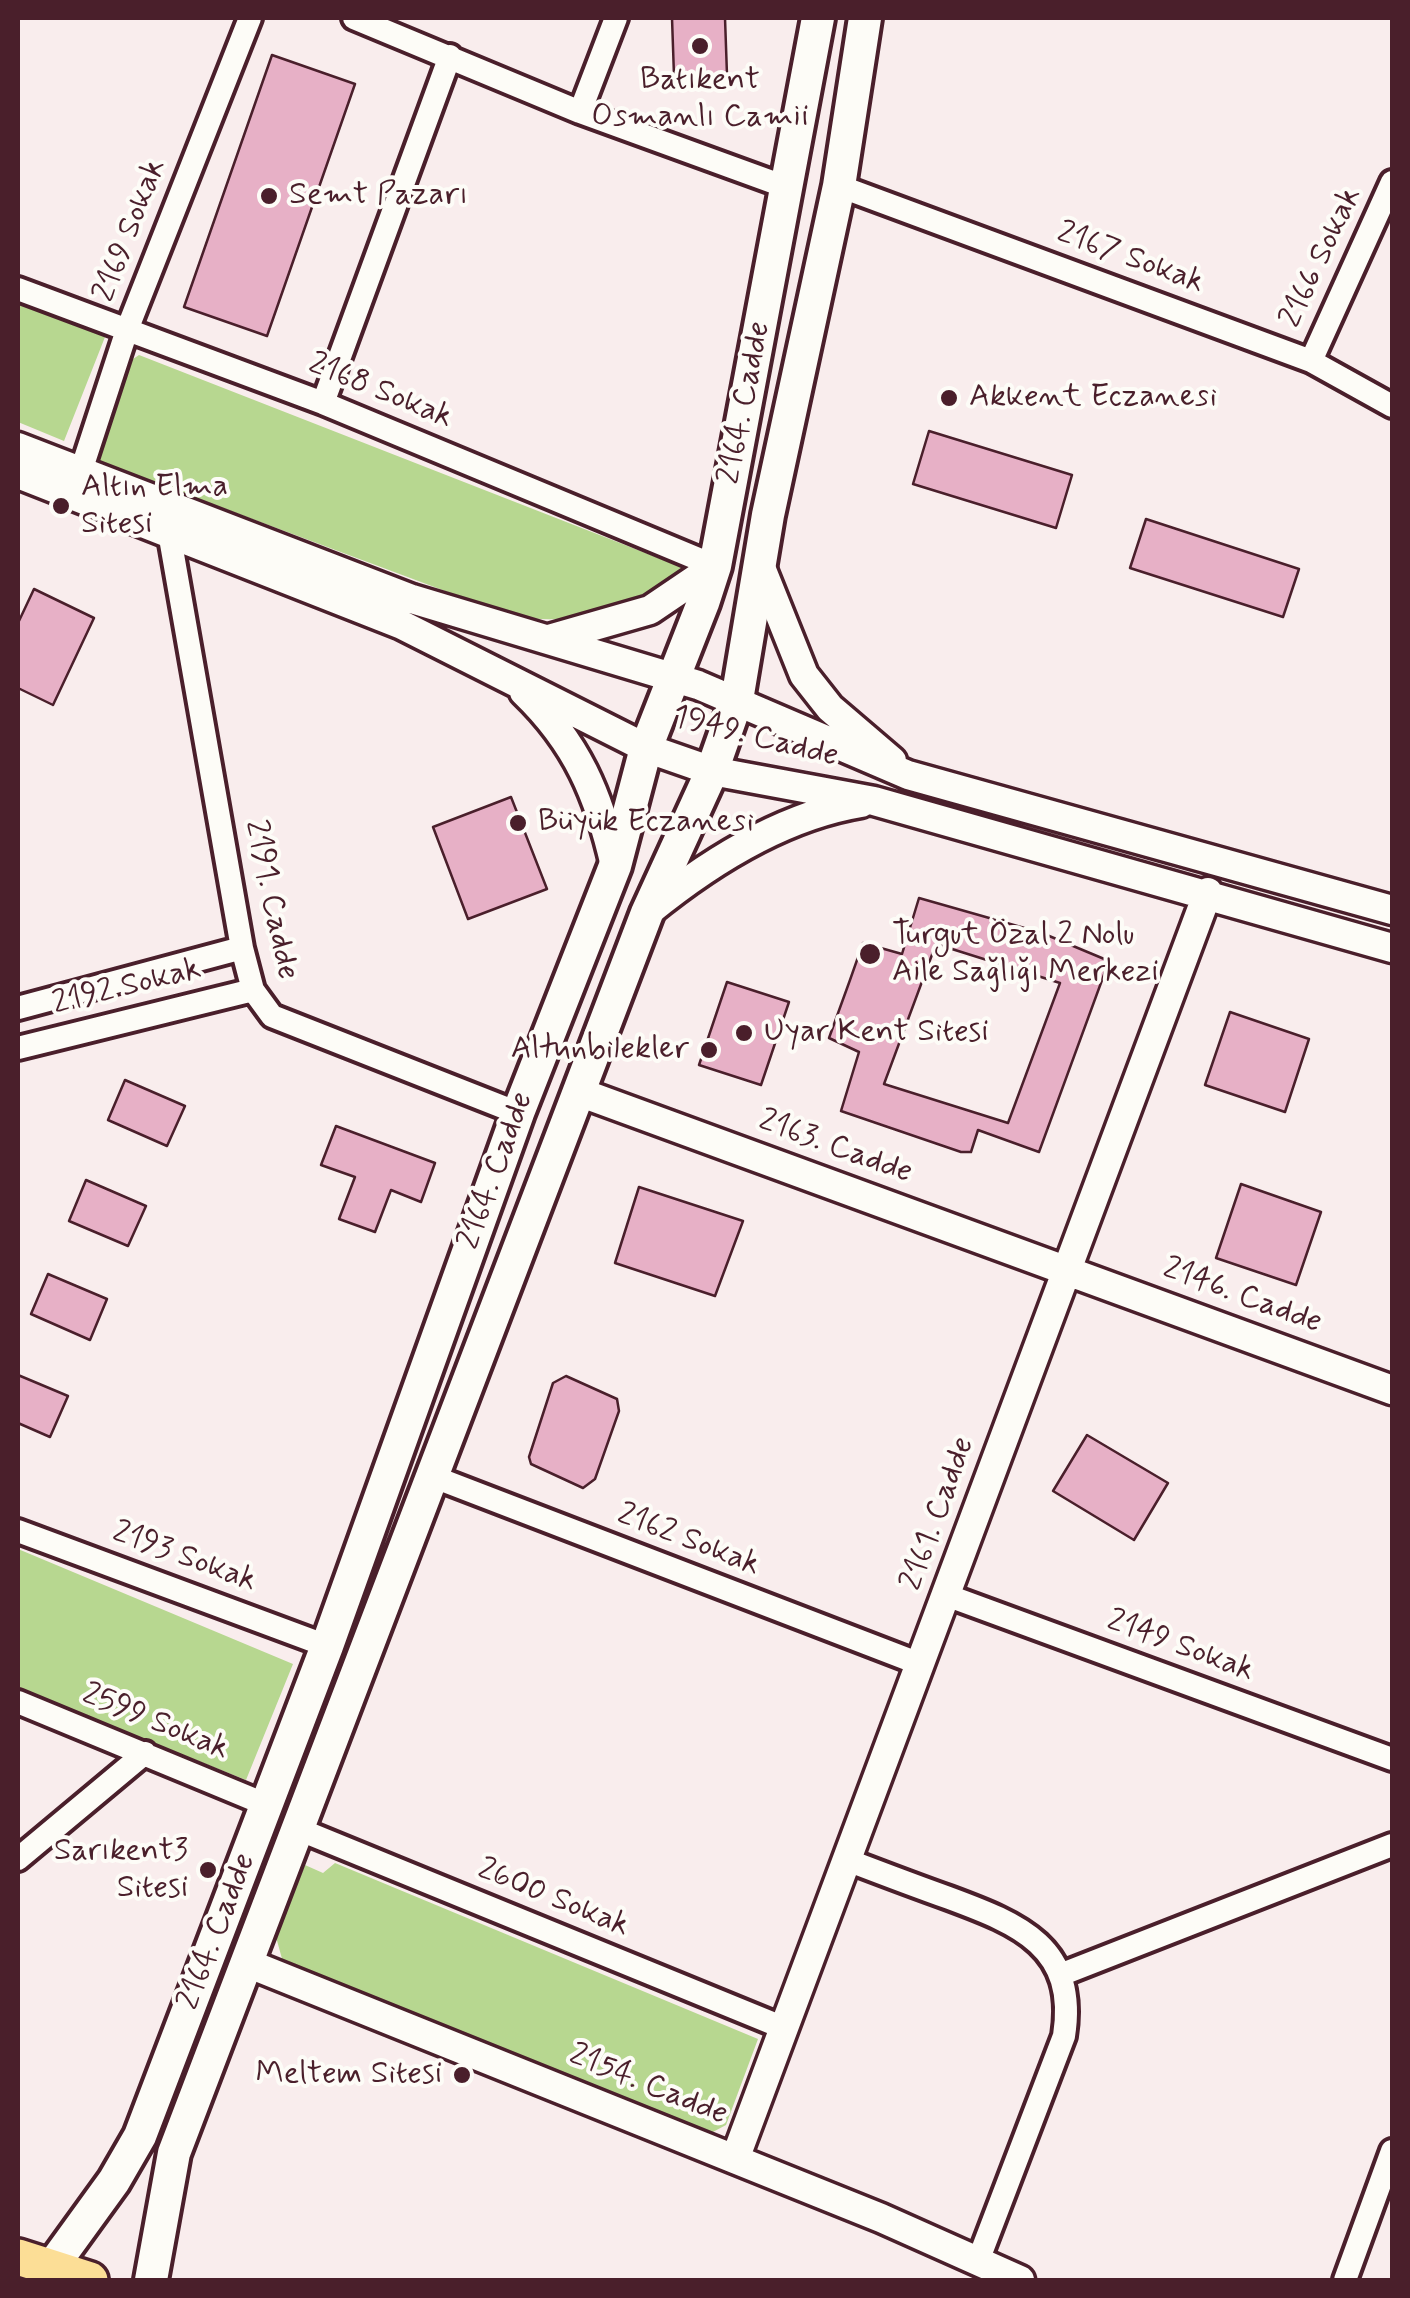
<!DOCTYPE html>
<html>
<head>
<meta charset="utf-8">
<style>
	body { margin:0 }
	#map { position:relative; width:1410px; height:2298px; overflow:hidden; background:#f9eded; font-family:Mynerve,sans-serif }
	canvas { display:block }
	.frame { position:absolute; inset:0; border:20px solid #4a1f2b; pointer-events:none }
</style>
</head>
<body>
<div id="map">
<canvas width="1410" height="2298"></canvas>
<div class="frame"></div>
</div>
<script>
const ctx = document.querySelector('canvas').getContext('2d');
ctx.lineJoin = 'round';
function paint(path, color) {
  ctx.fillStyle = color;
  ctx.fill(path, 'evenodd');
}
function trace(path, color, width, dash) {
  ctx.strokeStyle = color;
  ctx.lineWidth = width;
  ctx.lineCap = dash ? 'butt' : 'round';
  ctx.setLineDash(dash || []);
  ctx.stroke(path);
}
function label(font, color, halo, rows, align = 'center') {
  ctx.font = font + ' Mynerve,sans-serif';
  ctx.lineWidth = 8;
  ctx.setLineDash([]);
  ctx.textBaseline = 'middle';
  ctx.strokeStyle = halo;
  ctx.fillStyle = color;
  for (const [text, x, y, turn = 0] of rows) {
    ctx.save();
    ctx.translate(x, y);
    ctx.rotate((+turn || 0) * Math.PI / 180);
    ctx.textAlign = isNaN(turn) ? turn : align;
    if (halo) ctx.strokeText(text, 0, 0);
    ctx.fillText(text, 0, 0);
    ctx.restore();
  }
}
const green = new Path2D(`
	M18,302L105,337L64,441L18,422Z
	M139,355L684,568C629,609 580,627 512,616L89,458L121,367Z
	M18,1549L293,1664L246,1780L18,1689Z
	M335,1863L758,2039L726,2125L711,2133L284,1966L276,1937L305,1865L323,1873Z`);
const building = new Path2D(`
	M672,18H725L727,75L674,76Z
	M272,55L355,84L267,336L184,307Z
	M929,431L1072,475L1056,528L913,484Z
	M1146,519L1299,569L1283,617L1130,568Z
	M34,589L94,618L53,705L18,688V623Z
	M511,797L547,889L468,919L433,827Z
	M919,898L1042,933L1109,961L1039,1152L978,1130L971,1152H961L841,1111L859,1052L829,1038L850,980L863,943L902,954ZM936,944L1060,983L1008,1123L884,1084Z
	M727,982L789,1002L761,1085L699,1065Z
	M1230,1012L1309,1039L1285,1112L1205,1085Z
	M125,1080L185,1106L167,1146L108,1120Z
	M336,1126L435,1163L421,1202L391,1190L375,1232L339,1219L355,1177L321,1165Z
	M86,1180L146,1206L128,1246L69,1221Z
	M1241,1184L1321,1212L1296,1285L1216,1258Z
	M639,1187L743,1221L715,1296L615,1263Z
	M48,1274L107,1299L90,1340L31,1314Z
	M18,1375L68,1396L50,1437L18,1423Z
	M566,1376L617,1399L619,1411L595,1479L583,1488L531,1464L529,1457L553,1383Z
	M1087,1435L1168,1483L1134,1540L1053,1491Z`);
const minor = new Path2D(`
	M354,18L580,112L786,187
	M580,112L616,18
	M839,186L1311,361L1392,406
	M18,289L323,403L715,566
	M1311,361L1392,182
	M323,403L450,56
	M81,471L127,330L250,18
	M169,532L242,948L253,990L272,1016L518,1113
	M18,1008L242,948
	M18,1048L253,990
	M434,1477L920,1664
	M18,1531L327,1646
	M946,1595L1392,1759
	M18,1702L267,1805
	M298,1829L784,2028
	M18,1859L145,1753
	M847,1860C881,1873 915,1886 949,1898C1019,1924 1078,1947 1064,2036L978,2261
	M1060,1975L1392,1845
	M1345,2280L1392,2151`);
const tertiary = new Path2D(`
	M18,447L412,599L698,685L908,775L1392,910
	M18,474L402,625L646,748L712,771L874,801L1392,948
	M760,565L804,675L830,708L892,761
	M549,639L650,610L715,566
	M524,692C577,743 599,795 615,866
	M648,912C708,863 782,816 861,803
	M579,1092L1392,1390
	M247,1963L881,2218L1020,2280
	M735,2159L1208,892`);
const secondary = new Path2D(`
	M51,2268L114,2181L140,2136L327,1646L518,1113L615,866L646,748L703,603L715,566L818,18
	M151,2280L174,2153L647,913L712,771L737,700L768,515L839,186L865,18`);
const primary = new Path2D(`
	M18,2257L90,2280`);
const markers = [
	[700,46,10,"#4a1f2b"],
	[269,196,10,"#4a1f2b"],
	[949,398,10,"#4a1f2b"],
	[61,506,10,"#4a1f2b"],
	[518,823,10,"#4a1f2b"],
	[870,954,12,"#4a1f2b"],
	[744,1033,10,"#4a1f2b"],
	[709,1050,10,"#4a1f2b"],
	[208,1870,10,"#4a1f2b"],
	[462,2075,10,"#4a1f2b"]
];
const poiNames = [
	["Batıkent",700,81,"center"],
	["Osmanlı Camii",700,118,"center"],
	["Semt Pazarı",289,196],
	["Akkent Eczanesi",969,398],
	["Altın Elma",81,488],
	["Sitesi",81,525],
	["Büyük Eczanesi",538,823],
	["Turgut Özal 2 Nolu",892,936],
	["Aile Sağlığı Merkezi",892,973],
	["Uyar Kent Sitesi",764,1033],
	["Altunbilekler",689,1050,"right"],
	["Sarıkent3",188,1852,"right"],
	["Sitesi",188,1889,"right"],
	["Meltem Sitesi",442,2075,"right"]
];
const streetNames = [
	["2169 Sokak",131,231,-69],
	["2166 Sokak",1322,258,-65],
	["2167 Sokak",1130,259,20],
	["2168 Sokak",380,392,22],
	["2164. Cadde",746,403,-79],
	["1949. Cadde",755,738,14],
	["2191. Cadde",270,900,78],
	["2192 Sokak",127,988,-14],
	["2163. Cadde",835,1148,20],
	["2164. Cadde",497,1171,-70],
	["2146. Cadde",1242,1297,20],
	["2161. Cadde",939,1514,-70],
	["2162 Sokak",688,1541,21],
	["2193 Sokak",184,1558,20],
	["2149 Sokak",1180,1647,20],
	["2599 Sokak",155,1723,22],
	["2600 Sokak",553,1899,22],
	["2164. Cadde",218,1932,-69],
	["2154. Cadde",648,2086,22]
];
paint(green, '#b7d790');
paint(building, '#e7b0c6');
trace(building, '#4a1f2b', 2.5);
trace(minor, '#4a1f2b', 30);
trace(tertiary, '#4a1f2b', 35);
trace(secondary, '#4a1f2b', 40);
trace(primary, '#4a1f2b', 42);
trace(minor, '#fdfcf7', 22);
trace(tertiary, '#fdfcf7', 28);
trace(secondary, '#fdfcf7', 32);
trace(primary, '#fcde96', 35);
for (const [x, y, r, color] of markers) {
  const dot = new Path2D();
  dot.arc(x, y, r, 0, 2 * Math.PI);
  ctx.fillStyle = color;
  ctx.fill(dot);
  trace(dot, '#fdfcf7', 4);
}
label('32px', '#4a1f2b', '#fdfcf7', poiNames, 'left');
label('32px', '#4a1f2b', '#fdfcf7', streetNames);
</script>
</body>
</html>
